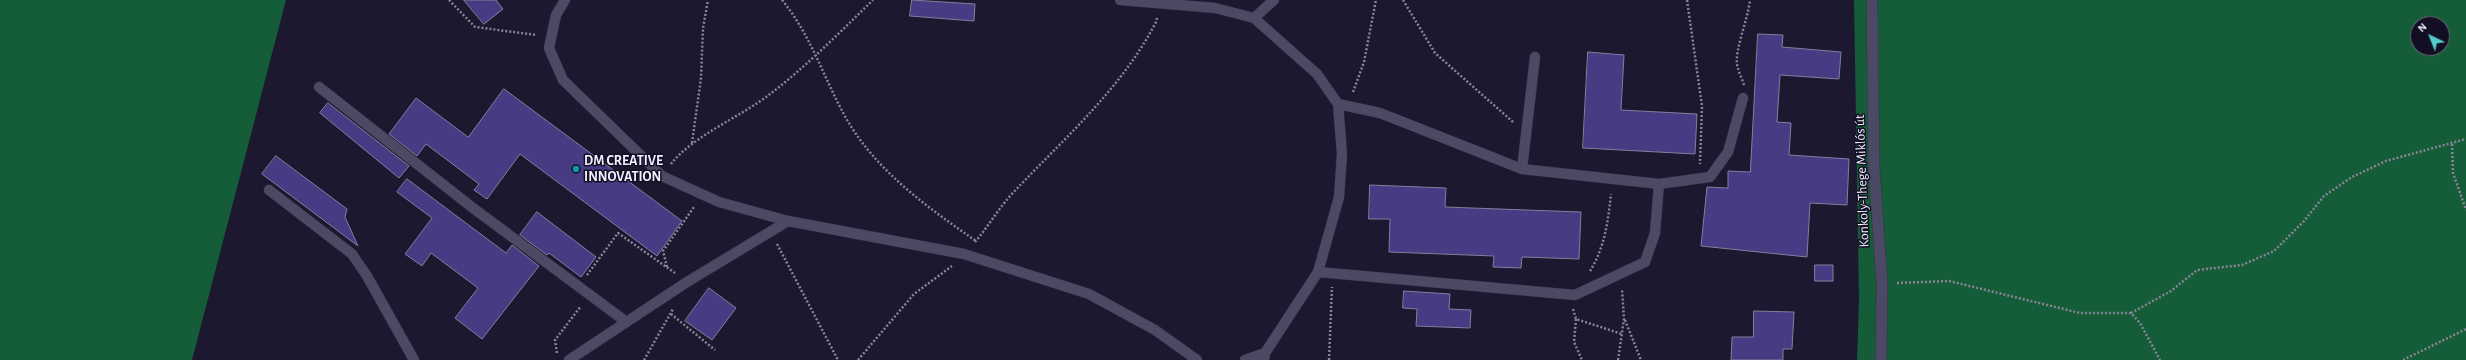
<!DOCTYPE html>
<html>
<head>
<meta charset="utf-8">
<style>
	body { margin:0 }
	#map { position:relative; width:2466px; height:360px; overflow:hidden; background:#1b182f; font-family:"Alegreya Sans",sans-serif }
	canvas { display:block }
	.north { position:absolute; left:2410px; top:16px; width:40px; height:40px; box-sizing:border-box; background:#120f25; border:1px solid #6b697b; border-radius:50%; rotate:317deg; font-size:11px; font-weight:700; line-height:16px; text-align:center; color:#f0effd }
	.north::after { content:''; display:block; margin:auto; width:14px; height:18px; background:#53cdca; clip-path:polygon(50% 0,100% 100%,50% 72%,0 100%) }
</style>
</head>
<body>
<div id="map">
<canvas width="2466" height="360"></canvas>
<div class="north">N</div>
</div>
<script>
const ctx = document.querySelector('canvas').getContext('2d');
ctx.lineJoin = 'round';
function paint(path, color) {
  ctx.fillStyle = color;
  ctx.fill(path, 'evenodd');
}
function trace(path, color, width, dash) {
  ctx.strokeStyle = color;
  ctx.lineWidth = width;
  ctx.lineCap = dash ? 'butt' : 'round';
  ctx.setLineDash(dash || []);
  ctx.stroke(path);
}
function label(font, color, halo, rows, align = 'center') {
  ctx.font = font + ' "Alegreya Sans",sans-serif';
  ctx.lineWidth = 3;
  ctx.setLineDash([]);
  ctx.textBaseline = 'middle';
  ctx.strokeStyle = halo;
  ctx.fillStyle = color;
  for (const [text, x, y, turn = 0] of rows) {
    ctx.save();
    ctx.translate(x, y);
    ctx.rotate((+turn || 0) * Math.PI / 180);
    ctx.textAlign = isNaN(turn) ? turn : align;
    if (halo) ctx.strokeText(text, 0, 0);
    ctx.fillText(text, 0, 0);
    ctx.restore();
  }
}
const forest = new Path2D(`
	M0,0H286L192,360H0Z
	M1854,0H2466V360H1857L1859,300ZM2418,24H2442V48H2418Z`);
const building = new Path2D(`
	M464,0H496L503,9L484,24Z
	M912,0L975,4L974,21L910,16Z
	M1758,34L1783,35L1782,47L1841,52L1839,79L1780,75L1777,122L1791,123L1789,155L1849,159L1847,205L1810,203L1807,257L1701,246L1707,187L1728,188V171L1750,172Z
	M1588,52L1624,55L1621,110L1697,114L1695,154L1583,148Z
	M504,89L682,221L657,256L520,154L487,199L474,190L479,184L426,144L417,156L389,134L416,98L468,137Z
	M328,103L409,166L399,178L320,113Z
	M276,156L347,209L345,217L358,246L262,174Z
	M407,179L506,253L512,245L539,266L482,339L455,318L478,288L431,253L422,266L405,254L432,218L397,192Z
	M1370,185L1446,188L1445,207L1581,212L1579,259L1522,257L1521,268L1493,267L1494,256L1389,252L1390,219H1369Z
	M537,212L596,257L581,277L549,253L547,255L520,235Z
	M1815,265H1833V281H1815Z
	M709,288L736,308L712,340L685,321Z
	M1404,291L1450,294L1449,309L1471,310L1470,328L1416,326L1417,309L1403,308Z
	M1754,311L1794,312L1792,349H1783V360H1731L1732,337H1753Z`);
const path = new Path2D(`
	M449,0L475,27L537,35
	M782,0C811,35 824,79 846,118C876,171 927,207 976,241
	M1403,0L1435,53L1513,122
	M1687,0L1702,106L1700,164
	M1744,85C1742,78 1738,71 1737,64C1735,49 1748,19 1750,0
	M1353,92L1364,62L1376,0
	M692,143L701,78L703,28L708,0
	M2452,144L2453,173L2466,210
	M671,164C691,137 742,116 770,94C807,66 840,32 873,0
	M975,242C987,228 997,211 1010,196C1061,141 1121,90 1156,22L1157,18
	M777,244L838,360
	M667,267L663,251L694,207
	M1590,271C1605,247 1608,221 1611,194
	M587,275L618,233L675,273
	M1897,283L1949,281L2080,313H2131L2140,323L2160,360
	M1573,309L1576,319L1622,334
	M2131,313L2171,291L2197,270L2242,265L2274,251L2304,221L2324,196L2352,177L2386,161L2466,139
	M671,314L715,350
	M1576,319L1574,342L1582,360
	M1625,320L1641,360
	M557,353L555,340L581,306
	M644,360L673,309
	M858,360L914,294L952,266
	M1329,360L1332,287
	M1618,360L1624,319L1622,289
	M2403,360L2466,329`);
const service = new Path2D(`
	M565,0L556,15L549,48L563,80L662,176L719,202L788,221L964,254L1089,294L1155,330L1197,360
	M1120,0L1215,8L1254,18L1317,74L1338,104L1342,154L1339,197L1318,272L1265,353L1264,360
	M1254,18L1274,0
	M319,87L473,208L625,321
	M1338,104L1380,113L1522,169L1659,184L1710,177L1728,152L1743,98
	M1522,169L1535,57
	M269,190L352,254L367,276L414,360
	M1318,272L1575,295L1645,262L1655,233L1659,184
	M569,360L687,282L788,221
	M1245,360L1265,353`);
const minor = new Path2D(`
	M1872,0L1874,168L1882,283L1881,360`);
const markers = [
	[576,169,4,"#0f9aa8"]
];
const poiNames = [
	["DM CREATIVE",584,161],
	["INNOVATION",584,177]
];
const streetNames = [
	["Konkoly-Thege Miklós út",1862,181,-92]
];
paint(forest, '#155c38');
paint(building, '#473c83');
trace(building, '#81809d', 1);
trace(service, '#353244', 11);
trace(minor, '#353244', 12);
trace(path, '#878597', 2.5, [2, 2]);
trace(service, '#4b4963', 10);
trace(minor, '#4b4963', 11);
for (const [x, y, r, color] of markers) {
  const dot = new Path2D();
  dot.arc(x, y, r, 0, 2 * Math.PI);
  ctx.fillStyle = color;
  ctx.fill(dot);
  trace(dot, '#120f25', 1.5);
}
label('bold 14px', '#f0effd', '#120f25', poiNames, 'left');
label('14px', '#f0effd', '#120f25', streetNames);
</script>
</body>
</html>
